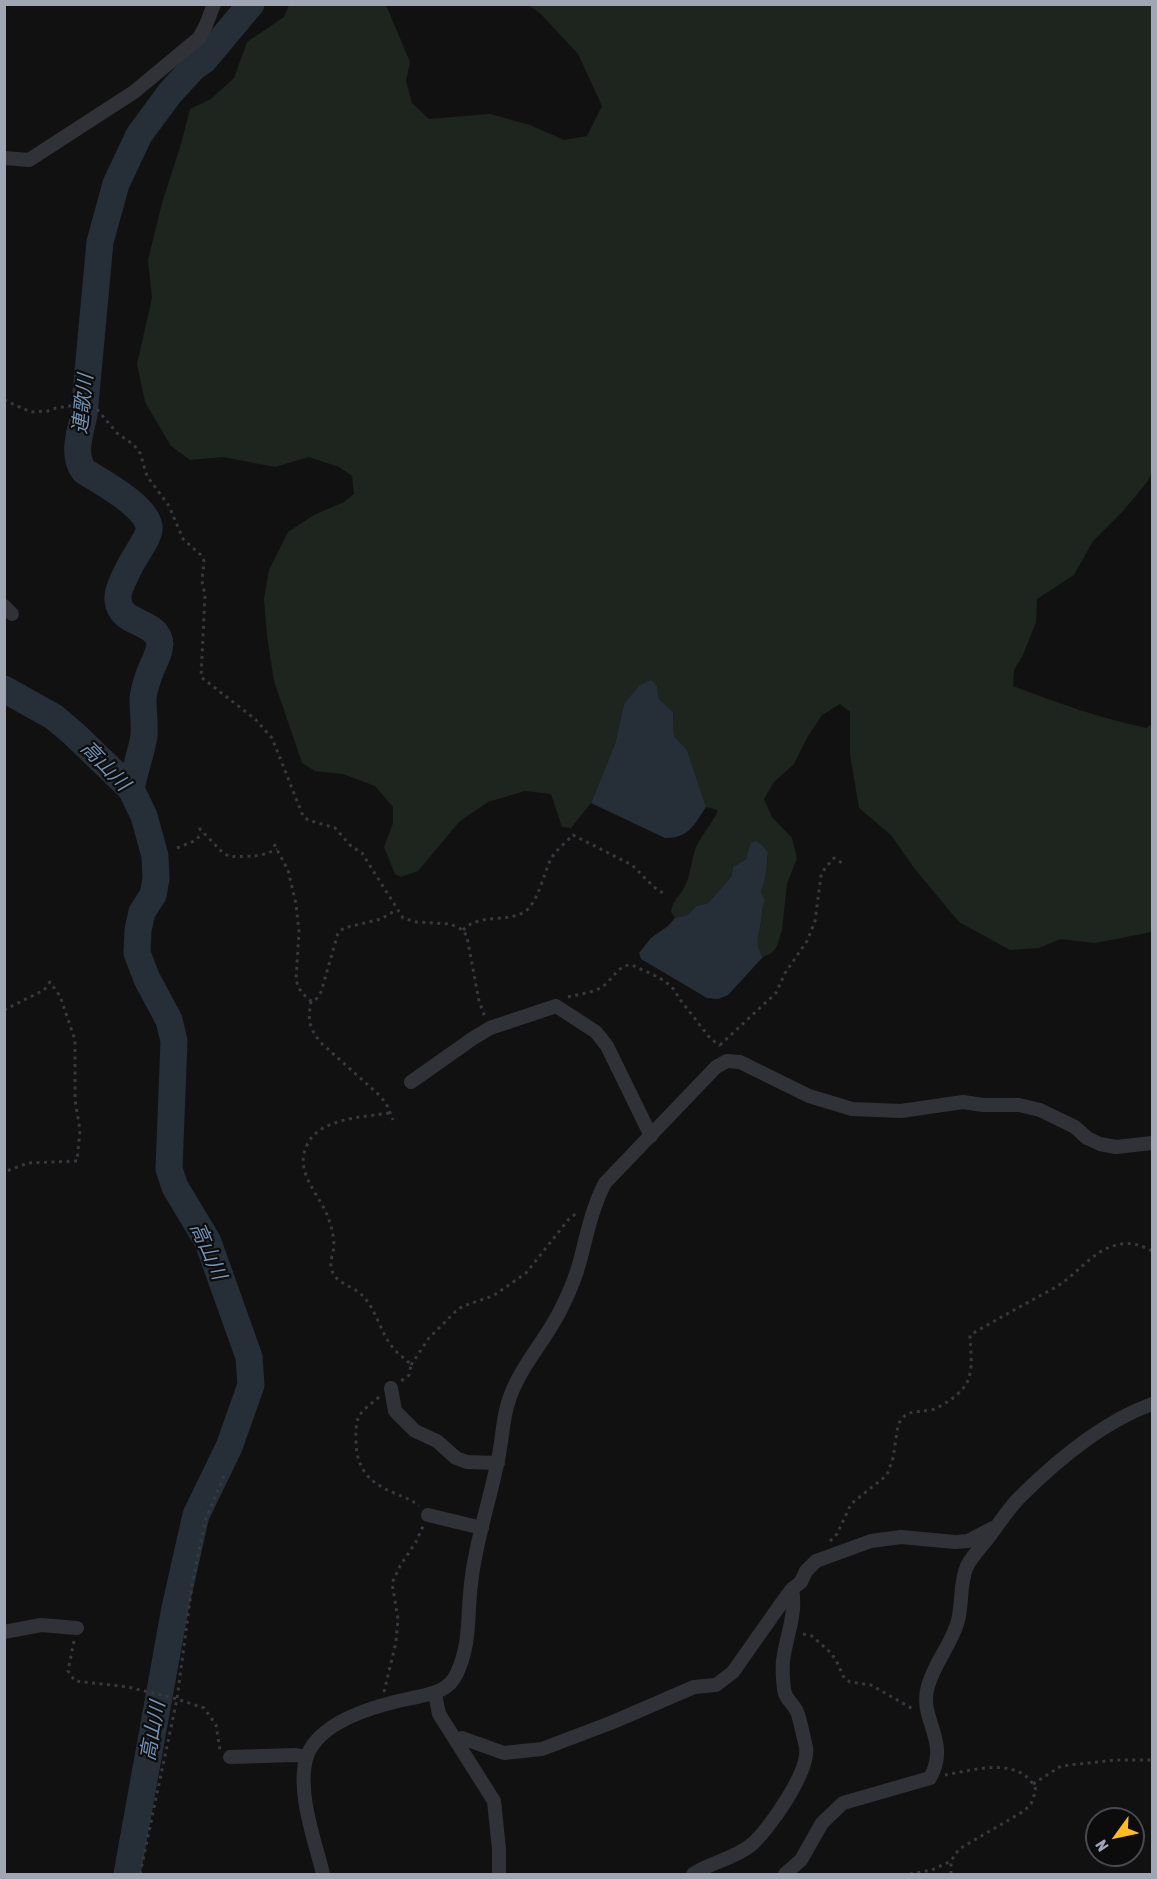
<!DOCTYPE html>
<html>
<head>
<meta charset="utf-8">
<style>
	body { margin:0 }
	#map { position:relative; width:1157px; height:1879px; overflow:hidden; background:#111112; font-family:"Asap Condensed",sans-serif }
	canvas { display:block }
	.frame { position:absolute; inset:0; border:6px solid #a1a6b4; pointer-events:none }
	.north { position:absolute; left:1085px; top:1807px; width:60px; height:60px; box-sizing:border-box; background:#0c0c0d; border:2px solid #484a50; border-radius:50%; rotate:237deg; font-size:16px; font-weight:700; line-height:24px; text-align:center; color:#a1a6b4 }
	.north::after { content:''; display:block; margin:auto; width:21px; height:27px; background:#ffbc1c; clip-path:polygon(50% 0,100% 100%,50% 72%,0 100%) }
</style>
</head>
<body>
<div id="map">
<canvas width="1157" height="1879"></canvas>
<div class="frame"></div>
<div class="north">N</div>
</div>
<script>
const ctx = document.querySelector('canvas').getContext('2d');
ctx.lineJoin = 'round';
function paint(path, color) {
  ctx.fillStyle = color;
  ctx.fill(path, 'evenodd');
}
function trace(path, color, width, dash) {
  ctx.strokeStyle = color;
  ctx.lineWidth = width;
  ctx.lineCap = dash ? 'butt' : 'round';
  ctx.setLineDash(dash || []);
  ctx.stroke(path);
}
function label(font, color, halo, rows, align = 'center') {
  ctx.font = font + ' "Asap Condensed","Noto Sans JP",sans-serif';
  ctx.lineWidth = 4.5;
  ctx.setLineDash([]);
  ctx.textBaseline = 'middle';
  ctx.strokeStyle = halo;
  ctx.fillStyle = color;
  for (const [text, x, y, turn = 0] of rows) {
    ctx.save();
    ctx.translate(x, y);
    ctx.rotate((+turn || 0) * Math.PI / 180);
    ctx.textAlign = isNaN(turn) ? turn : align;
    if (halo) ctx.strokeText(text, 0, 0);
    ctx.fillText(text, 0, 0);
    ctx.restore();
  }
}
const green = new Path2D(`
	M289,5H386L410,62L406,81L412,103L429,119L490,114L530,125L564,140L587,136L602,106L578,54L540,13L528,5H1152V472L1148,481L1124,510L1093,541L1074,575L1037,599L1036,622L1023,655L1014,670L1013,686C1057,703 1100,718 1146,728L1152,724V932L1095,943L1060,939L1039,948L1010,950L959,922L914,868L891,835L859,808L850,754V712L840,704L822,715L807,738L794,764L774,782L764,799L772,817L792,838L797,858L787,884L782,930L777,946L772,953L763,957C754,941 759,937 761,921C763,913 761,909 765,901L761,891C767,879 766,867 768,854L750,844L746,859L733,867L731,877L708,903L696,906L688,915L675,918L671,912C672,901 679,897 684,888C691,875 691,860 696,847C702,834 713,823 718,810L706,807L687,750L674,736L673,712L659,699L657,686L624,704L615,744L591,803L571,828L562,827L551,794L525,791L488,802L460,821L418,871L401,877L395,874L384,847L393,823V807L375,786L343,774L315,771L302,763L274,681L267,636L264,599L269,570L288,532L314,515L344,502L354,494L352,476L339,467L309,457L275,467L223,457L190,460L171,446L145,402L137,364L152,298L148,260L162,203L181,144L190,109L211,99L234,78L247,42L284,17Z`);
const water = new Path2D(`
	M651,680L657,686L659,699L673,712L674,736L687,750L706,807C694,825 689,838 665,838L591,803L615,744L624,704L640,685Z
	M755,841L762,845L768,853C766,867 767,879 761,891L765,901C761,909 763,913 761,921C759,937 754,941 763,957L728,995L718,999L707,998L641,959L639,953L651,938L668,926L675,918L688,915L696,906L708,903L731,877L733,867L746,859L750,844Z`);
const river = new Path2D(`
	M4,689L54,717L74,734L131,789L144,816L155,856L156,879L153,895L142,912L138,930L137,953L147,979L169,1020L174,1041L169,1169L175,1187L208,1242L249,1357L251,1385L229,1447L196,1515L175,1608L127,1874
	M131,789C134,772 141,754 144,736C145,724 143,712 143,700C143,692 146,685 148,678C151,666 163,650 159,639C152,620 120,624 118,600C117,591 124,578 128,570C132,560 148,539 149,530C152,509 100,481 84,471C72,455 80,433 84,415L100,242L116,184L139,135L170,93L193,68L204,60L251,4`);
const path = new Path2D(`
	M4,400L31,412L48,411L56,408L77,405L95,407L117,433L134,445L140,453L147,476L169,506L183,539L201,555L204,561L202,581L205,595L201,677L255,719L272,738L303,816L308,820L335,828L351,846L362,853L403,918L416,922L450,924L463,930L467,937L479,1001L485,1017
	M199,828L222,852L230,857C251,855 256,859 277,849
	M274,844L288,870L296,904L299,932L296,979L298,987L303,994L311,1001H315L321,992L338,933L344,928L381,919L396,910
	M177,848L194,841L203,833
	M463,930C479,913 506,923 524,912C538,904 544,872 551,859C556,850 566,842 573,835L632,865L654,887L666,895
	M568,997C579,994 592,993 602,987C613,980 618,964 632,965C648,973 672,980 678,997L710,1038L720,1046
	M311,1001C308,1020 308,1025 320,1042L379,1095L386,1103L393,1120
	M4,1010L44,990L50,982L60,996L75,1040V1100L80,1130L77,1161L28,1163L4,1172
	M720,1045L776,993L785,973L807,941L815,921L821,876L825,868L834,858L842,863
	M389,1113C364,1117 319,1118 307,1145C293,1173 321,1195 329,1220C332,1229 334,1237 334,1247C333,1255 328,1264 333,1273C338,1284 353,1286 362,1295C377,1310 380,1333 394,1349C399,1355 406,1359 411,1365L409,1375L401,1381
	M411,1365L429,1338L455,1312L463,1306L493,1296L526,1273L569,1219L578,1212
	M379,1397C360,1413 355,1414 356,1440C356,1468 368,1482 394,1493C403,1497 411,1499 419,1506
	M830,1541L837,1534L851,1504L887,1475L893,1458L898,1425C906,1409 915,1413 930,1410C937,1409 942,1405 947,1402C977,1383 971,1366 970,1335C999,1318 1027,1303 1056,1287C1078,1274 1094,1248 1121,1244C1132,1242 1143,1246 1152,1251
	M803,1634L812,1636L830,1652L836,1660L844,1678L850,1682L871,1685L913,1709
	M74,1641L68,1671L75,1681L128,1687L177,1699L204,1708L216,1725L220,1750
	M384,1692L396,1642L398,1619L392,1583L400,1566L416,1542L423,1526
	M945,1775C973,1770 1021,1755 1036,1790L1031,1804L1024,1811L959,1849L951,1861V1874
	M1033,1784L1061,1766L1115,1760H1152
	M140,1874L177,1699L192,1585L205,1521L225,1473
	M910,1874L932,1870L951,1861`);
const minor = new Path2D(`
	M4,158L29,160L134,92L199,38L206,25L214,4
	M4,606L12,614
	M411,1082L472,1039L490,1028L556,1006L596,1032L607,1046L651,1136
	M391,1388L395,1411L415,1431L437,1441L456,1458L467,1462L498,1463
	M428,1515L482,1528
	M4,1632L41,1625L77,1628
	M435,1694L439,1714L494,1801L499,1849V1874
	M456,1741L462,1738L504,1753L542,1749L613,1722L694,1687L716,1685L733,1672L778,1608L792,1589L801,1582L806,1571L816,1561L871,1541L901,1537L955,1542L968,1541L993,1528
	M230,1757L296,1755L306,1757
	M323,1874C315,1841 297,1793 306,1759C317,1721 378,1705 412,1698C430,1694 449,1692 457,1673C471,1643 467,1615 471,1584C475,1543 489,1504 497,1464C501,1448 502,1431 505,1415C513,1372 544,1345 562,1307C569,1293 576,1276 580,1261C587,1234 592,1208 605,1183L716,1067L727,1061L740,1062L809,1096L852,1109L901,1111L963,1102L983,1105H1019L1040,1110L1075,1127L1087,1138L1100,1144L1116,1147L1152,1143
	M693,1874C711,1862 734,1859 751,1845C769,1830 810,1771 806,1747C804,1740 800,1718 797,1712C793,1702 785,1700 784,1689C783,1680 782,1670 783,1661C786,1636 797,1614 792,1589
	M785,1874L801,1860L822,1823L843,1803L930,1778C951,1740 918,1720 928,1686C934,1664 950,1646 957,1624C963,1606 959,1584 967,1566C972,1556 982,1546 989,1537C999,1524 1008,1509 1019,1498C1057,1460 1102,1422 1152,1404`);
const waterNames = [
	["連歌川",83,404,-84],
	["高山川",105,766,46],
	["高山川",208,1251,66],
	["高山川",153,1731,-80]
];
paint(green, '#1d251e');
paint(water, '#262f37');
trace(river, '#262f37', 27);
trace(path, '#37393f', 3, [3, 4.5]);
trace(minor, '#313238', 14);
label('italic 20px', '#7493b3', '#0c0c0d', waterNames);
</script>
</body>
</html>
